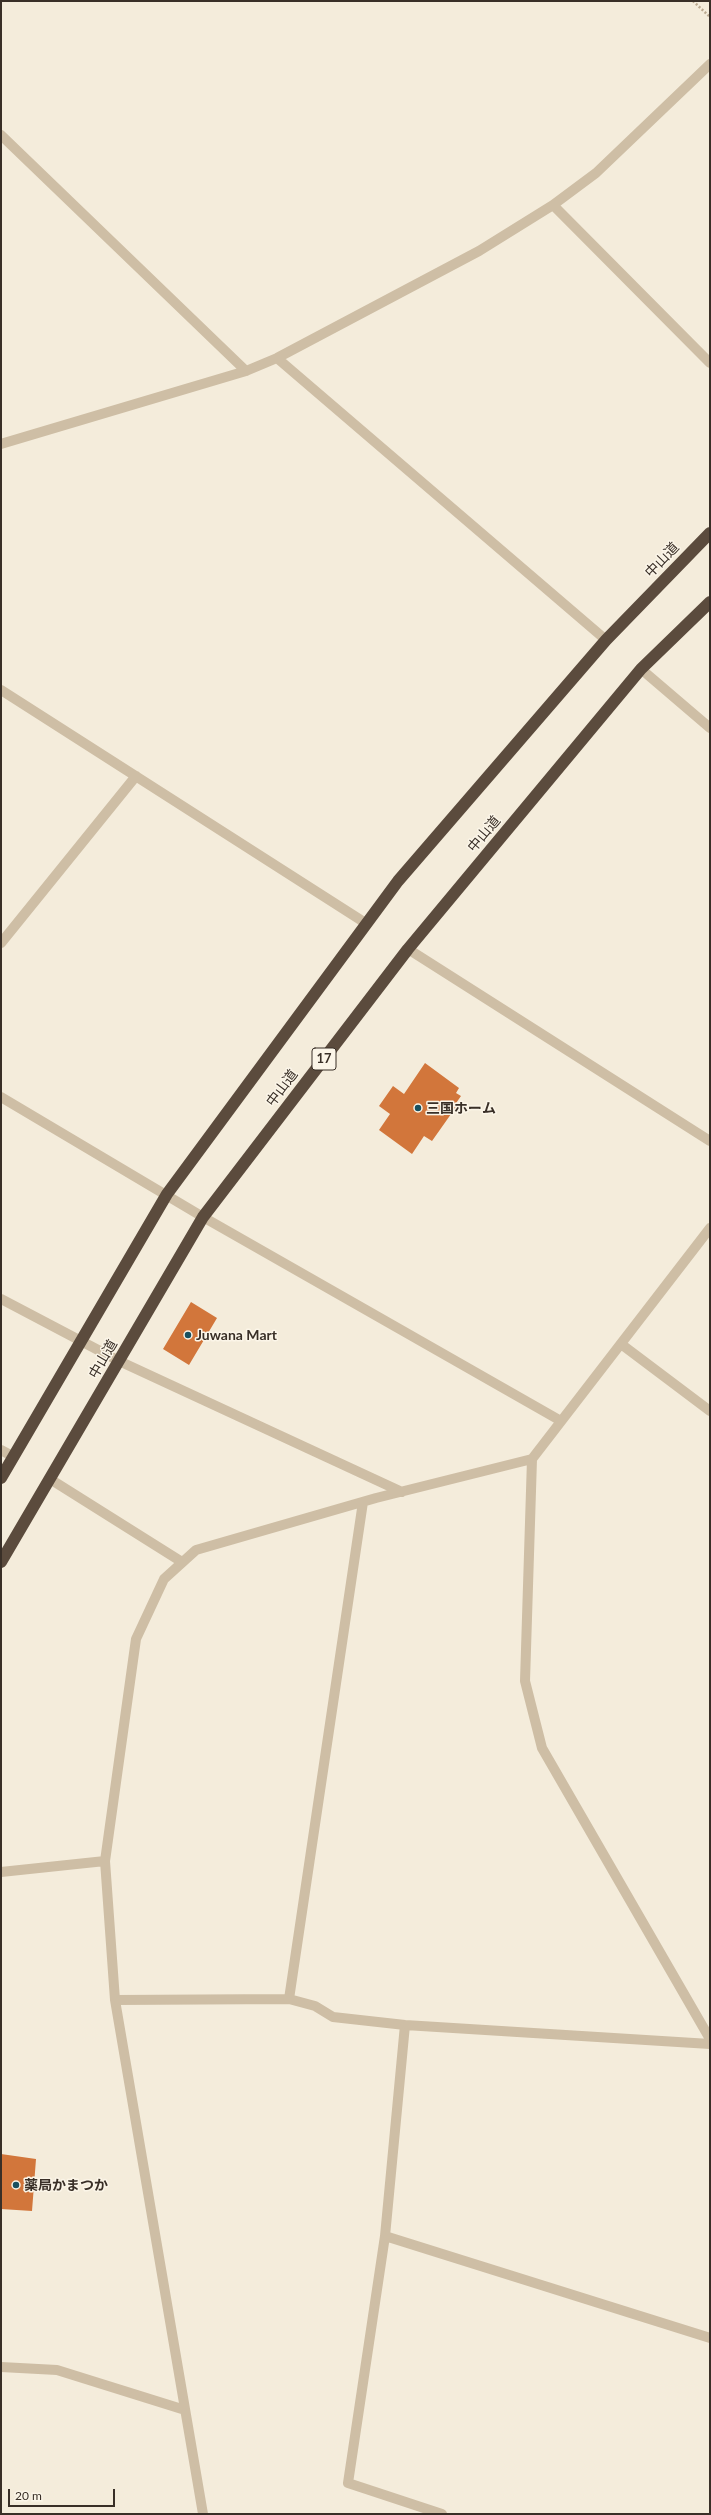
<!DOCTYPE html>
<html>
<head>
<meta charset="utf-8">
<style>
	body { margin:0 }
	#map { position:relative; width:711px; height:2515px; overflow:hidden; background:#f4ecdb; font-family:Lato,sans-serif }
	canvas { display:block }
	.frame { position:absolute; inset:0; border:2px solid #392f27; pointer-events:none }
	.scale { position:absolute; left:8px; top:2489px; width:107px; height:18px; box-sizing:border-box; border:2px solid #392f27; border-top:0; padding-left:5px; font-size:12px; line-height:14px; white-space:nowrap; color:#392f27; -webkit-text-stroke:3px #fbf5e8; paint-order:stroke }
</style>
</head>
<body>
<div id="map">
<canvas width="711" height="2515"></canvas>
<div class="frame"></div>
<div class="scale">20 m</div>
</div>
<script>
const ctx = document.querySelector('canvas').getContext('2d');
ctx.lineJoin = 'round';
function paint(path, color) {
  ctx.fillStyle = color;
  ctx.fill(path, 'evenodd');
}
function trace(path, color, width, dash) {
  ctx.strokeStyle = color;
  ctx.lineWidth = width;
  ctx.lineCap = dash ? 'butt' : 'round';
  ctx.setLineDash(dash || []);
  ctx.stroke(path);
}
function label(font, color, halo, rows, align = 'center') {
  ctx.font = font + ' Lato,"Noto Sans JP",sans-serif';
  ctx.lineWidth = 3;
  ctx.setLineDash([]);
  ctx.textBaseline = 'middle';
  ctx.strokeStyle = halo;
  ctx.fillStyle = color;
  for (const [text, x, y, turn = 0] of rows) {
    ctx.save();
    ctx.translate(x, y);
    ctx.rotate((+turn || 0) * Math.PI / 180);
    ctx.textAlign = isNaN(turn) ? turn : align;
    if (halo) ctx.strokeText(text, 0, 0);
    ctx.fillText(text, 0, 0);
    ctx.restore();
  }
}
const building = new Path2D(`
	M425,1063L459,1088L456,1093L461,1096L454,1106L456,1107L432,1141L424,1136L412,1154L379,1130L390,1114L379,1106L393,1086L404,1094Z
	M191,1302L217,1318L189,1365L163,1349Z
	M1,2154L36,2159L32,2211L1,2209Z`);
const path = new Path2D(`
	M693,1L710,17`);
const minor = new Path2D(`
	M1,135L246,371
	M553,205L710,363
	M277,358L606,640
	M1,444L246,371L277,358L479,251L553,205L596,173L710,64
	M641,669L710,728
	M1,690L367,924
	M1,943L136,776
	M408,949L710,1141
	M1,1097L203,1217L561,1421
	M710,1228L532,1459L525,1681L542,1748L710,2039
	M1,1299L119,1361L402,1492
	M621,1344L710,1411
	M1,1450L14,1457
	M50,1479L182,1562
	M1,1872L105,1861
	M289,1999L363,1502
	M115,2000L289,1999L315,2006L333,2017L405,2025L710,2044
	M405,2025L385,2236L348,2483L442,2514
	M385,2236L710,2338
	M1,2367L57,2370L185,2410
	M203,2514L115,2000L105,1861L136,1639L164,1579L196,1550L376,1498L532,1459`);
const highway = new Path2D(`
	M1,1478L167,1194L398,881L606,640L710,533
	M1,1562L203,1217L408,949L641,669L710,602`);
const markers = [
	[418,1108,4,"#18505f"],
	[188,1335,4,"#18505f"],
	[16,2185,4,"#18505f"]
];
const shields = [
	[324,1059,24]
];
const shieldNames = [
	["17",324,1059]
];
const streetNames = [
	["中山道",662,560,-46],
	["中山道",484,834,-50],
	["中山道",282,1088,-53],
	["中山道",103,1359,-60]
];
const poiNames = [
	["三国ホーム",426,1108],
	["Juwana Mart",196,1335],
	["薬局かまつか",24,2185]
];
paint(building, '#d2763b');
trace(path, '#baa88f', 2.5, [2, 2]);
trace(minor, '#cebea5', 10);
trace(highway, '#5b4b3d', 12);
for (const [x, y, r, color] of markers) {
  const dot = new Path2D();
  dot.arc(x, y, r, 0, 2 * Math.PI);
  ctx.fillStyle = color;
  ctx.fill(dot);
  trace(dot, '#fbf5e8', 1.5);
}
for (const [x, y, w] of shields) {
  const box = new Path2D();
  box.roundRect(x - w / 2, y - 11, w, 22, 3);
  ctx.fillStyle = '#fbf5e8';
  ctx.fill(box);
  trace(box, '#392f27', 1);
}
label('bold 13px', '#392f27', null, shieldNames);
label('14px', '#392f27', '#fbf5e8', streetNames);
label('bold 14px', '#392f27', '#fbf5e8', poiNames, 'left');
</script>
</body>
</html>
